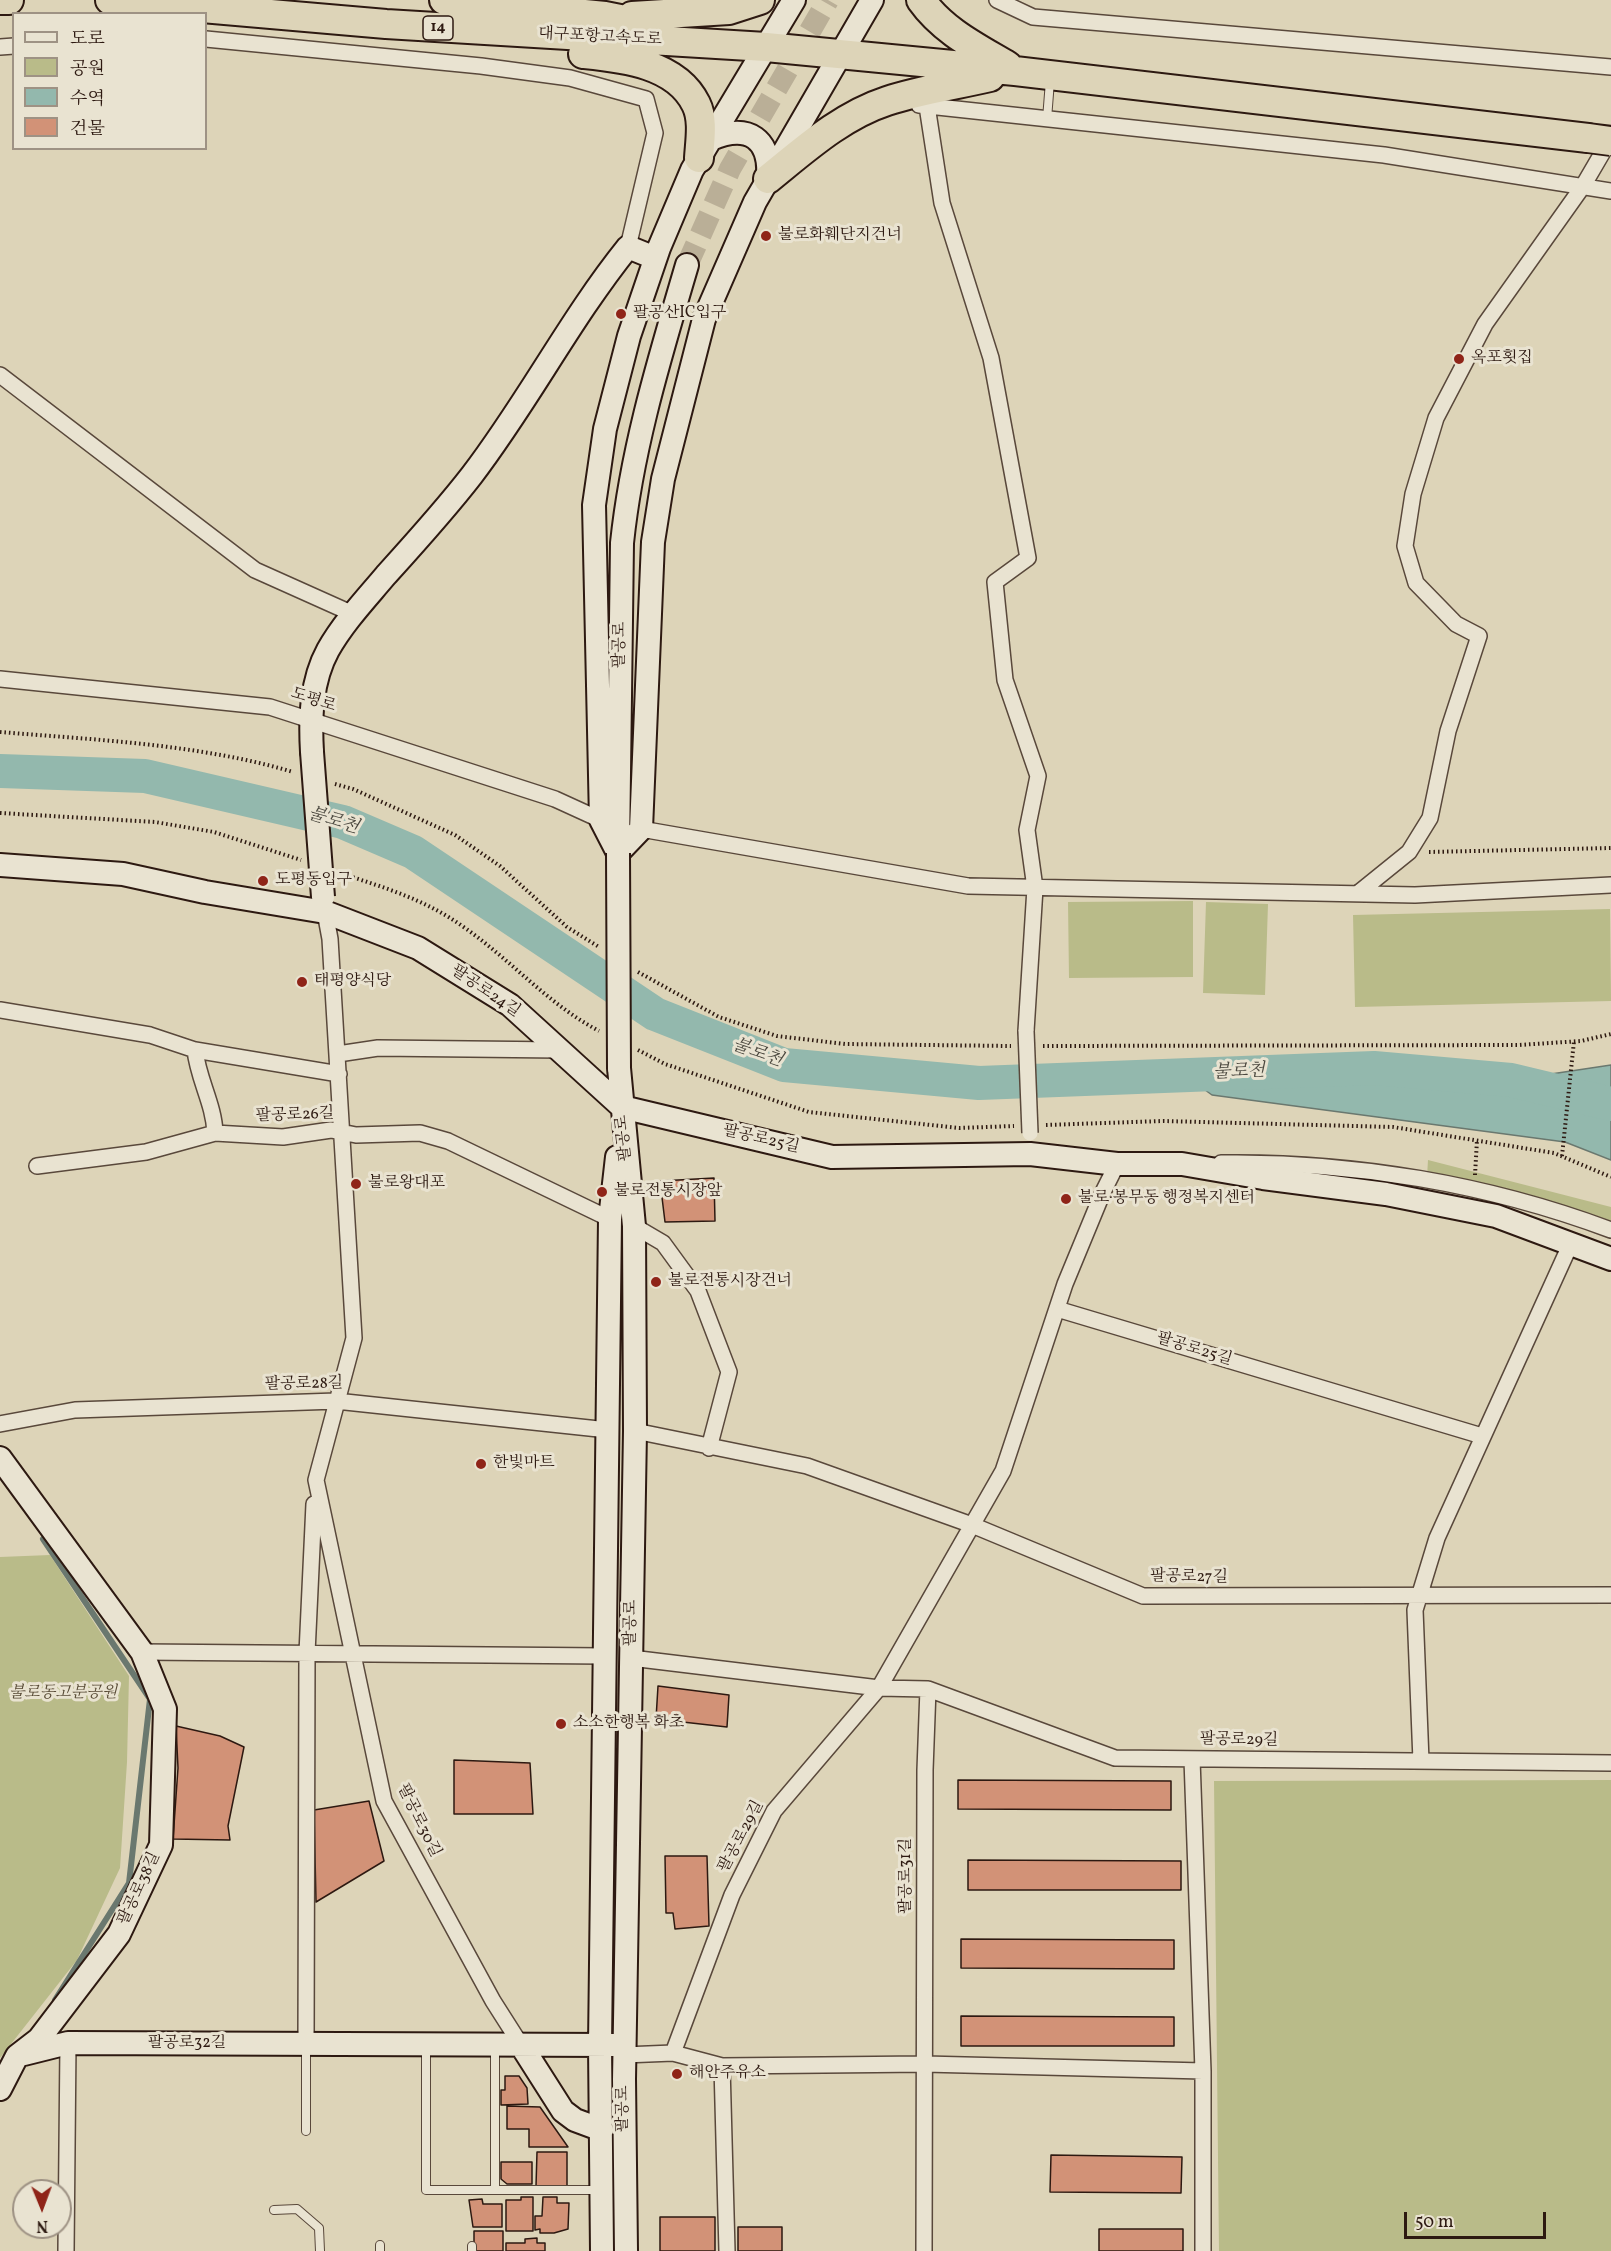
<!DOCTYPE html>
<html>
<head>
<meta charset="utf-8">
<style>
	body { margin:0 }
	#map { position:relative; width:1611px; height:2251px; overflow:hidden; background:#ddd4b8; font-family:Vollkorn,"Noto Serif KR",serif }
	canvas { display:block }
	.legend { position:absolute; left:12px; top:12px; width:195px; height:138px; box-sizing:border-box; background:#e9e3d1; border:2px solid #9e9284; margin:0; padding:8px 10px; list-style:none; font-size:18px; color:#2d1911 }
	.legend li { display:flex; align-items:center; gap:12px; height:30px }
	.legend b { width:30px; border:2px solid #9e9284 }
	.north { position:absolute; left:12px; top:2179px; width:60px; height:60px; box-sizing:border-box; background:#e9e3d1; border:2px solid #9e9284; border-radius:50%; rotate:179deg; font-size:16px; font-weight:700; line-height:24px; text-align:center; color:#2d1911 }
	.north::after { content:''; display:block; margin:auto; width:21px; height:27px; background:#8f2418; clip-path:polygon(50% 0,100% 100%,50% 72%,0 100%) }
	.scale { position:absolute; left:1404px; top:2212px; width:142px; height:27px; box-sizing:border-box; border:3px solid #2d1911; border-top:0; padding-left:8px; font-size:18px; line-height:21px; white-space:nowrap; color:#2d1911; -webkit-text-stroke:4px #e9e3d1; paint-order:stroke }
</style>
</head>
<body>
<div id="map">
<canvas width="1611" height="2251"></canvas>
<ul class="legend">
<li><b style="height:8px;background:#e9e3d1"></b>도로</li>
<li><b style="height:16px;background:#b9bb89"></b>공원</li>
<li><b style="height:16px;background:#93b8ad"></b>수역</li>
<li><b style="height:16px;background:#d29277"></b>건물</li>
</ul>
<div class="north">N</div>
<div class="scale">50 m</div>
</div>
<script>
const ctx = document.querySelector('canvas').getContext('2d');
ctx.lineJoin = 'round';
function paint(path, color) {
  ctx.fillStyle = color;
  ctx.fill(path, 'evenodd');
}
function trace(path, color, width, dash) {
  ctx.strokeStyle = color;
  ctx.lineWidth = width;
  ctx.lineCap = dash ? 'butt' : 'round';
  ctx.setLineDash(dash || []);
  ctx.stroke(path);
}
function label(font, color, halo, rows, align = 'center') {
  ctx.font = font + ' Vollkorn,"Noto Serif KR",serif';
  ctx.lineWidth = 6;
  ctx.setLineDash([]);
  ctx.textBaseline = 'middle';
  ctx.strokeStyle = halo;
  ctx.fillStyle = color;
  for (const [text, x, y, turn = 0] of rows) {
    ctx.save();
    ctx.translate(x, y);
    ctx.rotate((+turn || 0) * Math.PI / 180);
    ctx.textAlign = isNaN(turn) ? turn : align;
    if (halo) ctx.strokeText(text, 0, 0);
    ctx.fillText(text, 0, 0);
    ctx.restore();
  }
}
const green = new Path2D(`
	M1193,901V977L1069,978L1068,902Z
	M1206,902L1268,904L1265,995L1203,993Z
	M1610,909L1611,1001L1355,1007L1353,915Z
	M1428,1160L1611,1207V1231L1427,1177Z
	M50,1555L129,1676L127,1762L120,1868L77,1960L0,2058V1557Z
	M1611,1780V2251H1219L1214,1781Z`);
const water = new Path2D(`
	M1611,1065V1160L1565,1142L1212,1095L1183,1074L1374,1068L1511,1080Z`);
const stream = new Path2D(`
	M43,1539L150,1699L129,1883L55,2000`);
const river = new Path2D(`
	M0,771L145,776L343,822L413,852L655,1014L784,1065L979,1083L1374,1068L1511,1080L1611,1104`);
const building = new Path2D(`
	M714,1178L715,1221L665,1222L660,1181Z
	M658,1686L729,1695L727,1727L656,1719Z
	M176,1726L220,1736L244,1747L228,1826L230,1840L173,1839L178,1768Z
	M454,1760L530,1763L533,1814H454Z
	M958,1780L1171,1781V1810L958,1809Z
	M369,1801L384,1861L316,1902L314,1810Z
	M665,1856H707L709,1926L675,1929L673,1913H666Z
	M968,1860L1181,1861V1890H968Z
	M961,1939L1174,1940V1969L961,1968Z
	M961,2016L1174,2017V2046H961Z
	M505,2076H519L527,2088L528,2104L501,2105V2090H505Z
	M507,2106L540,2107L568,2147H529V2129H507Z
	M537,2152H567V2187L536,2186Z
	M1051,2155L1182,2157L1181,2193L1050,2192Z
	M501,2162H532V2184H507L501,2179Z
	M521,2197H533V2231H506V2200H521Z
	M543,2197H557V2203H569L568,2229L554,2233H540V2229L535,2230V2216H542Z
	M482,2199L483,2204H502V2227H473L469,2200Z
	M660,2217H715V2251H660Z
	M738,2227H782V2251H738Z
	M1099,2229H1183V2251H1099Z
	M474,2231H503V2251H474Z
	M537,2238V2243H545V2251H506V2243H525V2239Z`);
const secondaryTunnel = new Path2D(`
	M687,265L730,169L828,0`);
const path = new Path2D(`
	M0,732C97,740 199,744 293,772
	M335,784L353,789L455,835L500,866L567,927L599,947
	M0,813L155,822L214,832L301,860
	M1429,852L1611,848
	M340,873C385,888 425,899 465,928C512,961 548,1004 599,1031
	M638,972L719,1017L777,1036L845,1044L1011,1046
	M1043,1046L1519,1045L1581,1041L1611,1034
	M638,1050L665,1064L809,1112L959,1128L1014,1126
	M1046,1125L1163,1121L1393,1127L1554,1153L1611,1177
	M1562,1156L1574,1041
	M1475,1175L1477,1140`);
const lane = new Path2D(`
	M1047,119L1050,81
	M426,2046V2190H600
	M306,2131V2045
	M495,2190V2047
	M274,2210L297,2209L319,2228L320,2251
	M380,2245V2251
	M472,2251V2246`);
const street = new Path2D(`
	M997,0L1033,17L1611,67
	M206,39L481,66L570,78L646,99L655,133L628,247
	M0,47L14,46
	M919,105L1384,155L1611,191
	M927,106L942,203L991,358L1028,558L995,582L1005,680L1038,776L1027,830L1035,888L1026,1031
	M0,375L255,570L351,613
	M0,679L270,707L555,799L601,820
	M641,829L968,886L1415,895L1611,885
	M1357,894L1409,852L1430,818L1448,731L1479,636L1456,624L1416,583L1405,546L1413,494L1436,418L1485,324L1583,186L1611,138
	M325,912L330,939L354,1338L316,1480L384,1801L493,2001L521,2045
	M0,1010L150,1035L195,1050L339,1074
	M195,1050C198,1079 214,1104 215,1133
	M338,1054L378,1048L560,1050
	M1221,1163C1353,1161 1488,1184 1611,1230
	M37,1166L146,1152L215,1133L283,1137L331,1130L356,1135L420,1133L448,1141L610,1219
	M634,1226L663,1243L698,1291L729,1372L709,1448
	M1057,1309L1482,1436
	M0,1424L75,1410L336,1401L608,1430
	M635,1431L807,1466L972,1525L1143,1596L1611,1595
	M142,1652L604,1656
	M631,1658L879,1688L928,1689L1115,1758L1611,1763
	M1192,1759L1203,2071V2251
	M1421,1761L1415,1610L1437,1538L1571,1243
	M306,2044L307,1653L314,1504
	M673,2053L722,2066L925,2064L1203,2071
	M624,2055L673,2053L732,1895L774,1811L879,1688L1003,1471L1065,1284L1103,1192L1117,1164
	M722,2066L727,2251
	M66,2251L68,2043
	M924,2251L925,1770L928,1689`);
const secondary = new Path2D(`
	M711,139C749,123 771,139 768,179
	M312,752C310,718 311,681 328,650C344,622 365,600 386,575C415,543 445,510 472,475C528,402 570,319 628,247L655,258
	M618,849L622,543C632,447 660,357 687,265
	M618,853L641,829L653,542L663,479L704,319L755,202L872,0
	M618,853L601,820L594,505L605,429L629,336L659,248L692,170L794,0
	M0,865L123,874L205,892L325,912L418,948L510,1005L622,1107L832,1157L1030,1154L1117,1164H1182L1263,1178L1386,1194L1496,1216L1611,1259
	M619,1068L634,1226L635,1431L624,2079L626,2251
	M0,1458L142,1652L165,1709L161,1845L119,1934L39,2039L17,2056L0,2089
	M521,2045L563,2111L575,2120L602,2130
	M24,2054L68,2043L614,2045
	M602,2251L600,2045L610,1219L617,1157`);
const highway = new Path2D(`
	M0,0H9
	M110,0L386,24L766,47L1015,71L1588,138
	M444,0L605,16L655,26
	M921,0C943,31 976,47 1008,66
	M632,16L729,10L760,0
	M583,54C622,58 676,63 696,104C704,120 700,141 699,158
	M768,179C804,150 841,116 887,101C920,90 956,85 990,77`);
const streetBridge = new Path2D(`
	M1026,1031L1030,1133`);
const secondaryBridge = new Path2D(`
	M312,752L323,897
	M618,853L619,1068`);
const highwayBridge = new Path2D(`
	M1588,138L1611,141`);
const markers = [
	[766,236,6,"#8f2418"],
	[621,314,6,"#8f2418"],
	[1459,359,6,"#8f2418"],
	[263,881,6,"#8f2418"],
	[302,982,6,"#8f2418"],
	[356,1184,6,"#8f2418"],
	[602,1192,6,"#8f2418"],
	[1066,1199,6,"#8f2418"],
	[656,1282,6,"#8f2418"],
	[481,1464,6,"#8f2418"],
	[561,1724,6,"#8f2418"],
	[677,2074,6,"#8f2418"]
];
const shields = [
	[438,28,30]
];
const shieldNames = [
	["14",438,28]
];
const streetNames = [
	["대구포항고속도로",600,38,3],
	["팔공로",621,645,-89],
	["도평로",313,701,18],
	["팔공로24길",485,992,34],
	["팔공로26길",295,1116,-2],
	["팔공로",625,1138,-96],
	["팔공로25길",761,1140,13],
	["팔공로25길",1194,1350,17],
	["팔공로28길",304,1385,-1],
	["팔공로27길",1189,1578,1],
	["팔공로",632,1623,-89],
	["팔공로29길",1239,1741,1],
	["팔공로30길",418,1821,64],
	["팔공로29길",742,1837,-62],
	["팔공로31길",907,1876,-90],
	["팔공로38길",140,1889,-65],
	["팔공로32길",187,2044],
	["팔공로",624,2109,-90]
];
const poiNames = [
	["불로화훼단지건너",778,236],
	["팔공산IC입구",633,314],
	["옥포횟집",1471,359],
	["도평동입구",275,881],
	["태평양식당",314,982],
	["불로왕대포",368,1184],
	["불로전통시장앞",614,1192],
	["불로·봉무동 행정복지센터",1078,1199],
	["불로전통시장건너",668,1282],
	["한빛마트",493,1464],
	["소소한행복 화초",573,1724],
	["해안주유소",689,2074]
];
const parkNames = [
	["불로동고분공원",63,1694]
];
const waterNames = [
	["불로천",333,822,17],
	["불로천",757,1054,20],
	["불로천",1239,1073,-2]
];
paint(green, '#b9bb89');
paint(water, '#93b8ad');
trace(water, '#6a786f', 1.5);
trace(stream, '#6a786f', 6);
trace(river, '#93b8ad', 34);
paint(building, '#d29277');
trace(building, '#2d1911', 1.5);
trace(secondaryTunnel, '#baaf97', 22, [22, 11]);
trace(lane, '#59483b', 10);
trace(street, '#59483b', 18);
trace(secondary, '#2d1911', 26);
trace(highway, '#2d1911', 32);
trace(path, '#2d1911', 4, [1.5, 3]);
trace(lane, '#e9e3d1', 8);
trace(street, '#e9e3d1', 15);
trace(secondary, '#e9e3d1', 22);
trace(highway, '#ddd4b8', 28);
trace(streetBridge, '#59483b', 18, []);
trace(secondaryBridge, '#2d1911', 26, []);
trace(highwayBridge, '#2d1911', 32, []);
trace(streetBridge, '#e9e3d1', 15);
trace(secondaryBridge, '#e9e3d1', 22);
trace(highwayBridge, '#ddd4b8', 28);
for (const [x, y, r, color] of markers) {
  const dot = new Path2D();
  dot.arc(x, y, r, 0, 2 * Math.PI);
  ctx.fillStyle = color;
  ctx.fill(dot);
  trace(dot, '#e9e3d1', 2);
}
for (const [x, y, w] of shields) {
  const box = new Path2D();
  box.roundRect(x - w / 2, y - 12, w, 24, 4.5);
  ctx.fillStyle = '#e9e3d1';
  ctx.fill(box);
  trace(box, '#2d1911', 1.5);
}
label('bold 15px', '#2d1911', null, shieldNames);
label('16px', '#2d1911', '#e9e3d1', streetNames);
label('16px', '#2d1911', '#e9e3d1', poiNames, 'left');
label('italic 16px', '#574a35', '#e9e3d1', parkNames);
label('italic 18px', '#4c4940', '#e9e3d1', waterNames);
</script>
</body>
</html>
